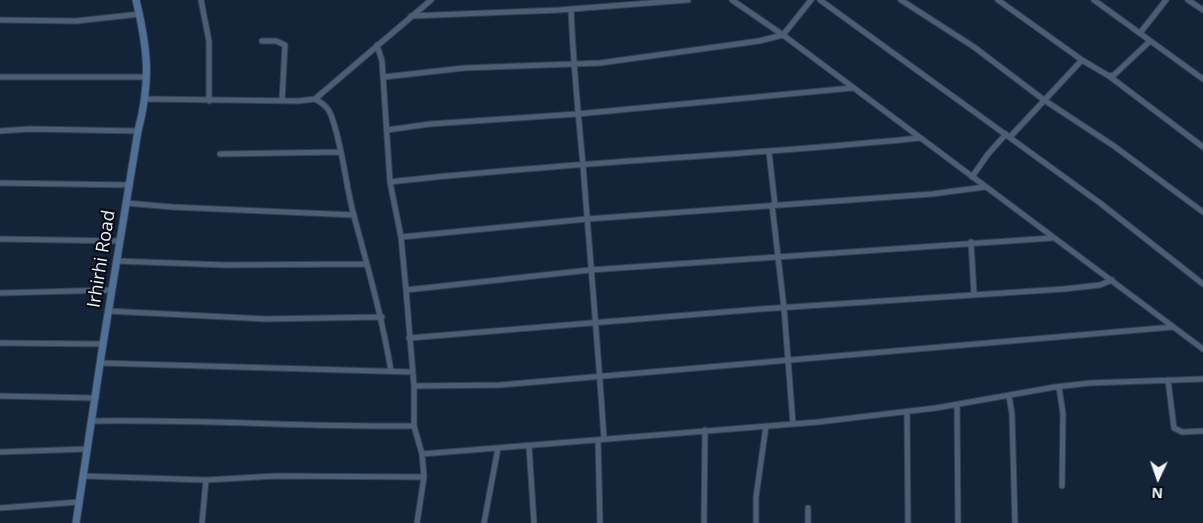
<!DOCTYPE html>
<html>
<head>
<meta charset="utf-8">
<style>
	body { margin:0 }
	#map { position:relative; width:1203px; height:523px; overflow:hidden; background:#132438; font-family:"Open Sans",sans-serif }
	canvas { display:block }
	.north { position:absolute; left:1133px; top:453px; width:50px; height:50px; -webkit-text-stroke:4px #060d16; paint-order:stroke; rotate:183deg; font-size:14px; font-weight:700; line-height:20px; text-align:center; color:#eff6fe }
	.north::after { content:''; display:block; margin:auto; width:18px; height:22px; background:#eff6fe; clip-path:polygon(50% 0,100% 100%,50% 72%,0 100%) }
</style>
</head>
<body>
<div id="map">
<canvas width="1203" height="523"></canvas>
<div class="north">N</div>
</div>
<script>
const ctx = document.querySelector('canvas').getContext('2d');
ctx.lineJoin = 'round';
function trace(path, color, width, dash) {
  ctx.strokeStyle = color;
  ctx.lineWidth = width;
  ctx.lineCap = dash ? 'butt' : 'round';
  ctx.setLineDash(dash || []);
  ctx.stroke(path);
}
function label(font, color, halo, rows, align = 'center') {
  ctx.font = font + ' "Open Sans",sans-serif';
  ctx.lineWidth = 4.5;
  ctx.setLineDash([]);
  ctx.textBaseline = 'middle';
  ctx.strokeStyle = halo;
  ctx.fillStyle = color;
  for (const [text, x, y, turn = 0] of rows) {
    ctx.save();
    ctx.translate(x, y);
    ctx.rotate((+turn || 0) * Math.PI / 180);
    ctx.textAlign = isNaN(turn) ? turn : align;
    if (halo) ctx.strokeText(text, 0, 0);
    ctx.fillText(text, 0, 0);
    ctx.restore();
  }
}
const street = new Path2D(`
	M201,0L209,41V101
	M732,0L783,35L1203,349
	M820,0L1100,203L1203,284
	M901,0L974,47L1044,100L1114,146L1203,212
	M998,0L1082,60
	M1094,0L1203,79
	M1188,0L1203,10
	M571,9C573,62 578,113 583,165C590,256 598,347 604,439
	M411,16L559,10L688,0
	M0,20L76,21L140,14
	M1140,33L1166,0
	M262,41H276L285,45L282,101
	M377,45L382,61L390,182L401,237L406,290L414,386V426L422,454L424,477L417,523
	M1109,76L1203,147
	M0,77H147
	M384,77L464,68L600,63L759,41L783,35L811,0
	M146,99L298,101L315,99L431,0
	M315,99C323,103 328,107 331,115C343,147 345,183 354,216C368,268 382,317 391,371
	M387,130L430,124L577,114L852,88
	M0,131L30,129L138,131
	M1010,137L1082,60L1109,76L1114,75L1150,41
	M769,152L775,205
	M220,154L340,152
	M972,177L988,154L1006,134
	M390,182C567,162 744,156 920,138
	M0,183L130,185
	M126,203L172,207L354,215
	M772,205L784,308L793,424
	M401,237L587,219L932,194L985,187
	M0,239L120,241
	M971,242L974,294
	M117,261L225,265L366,264
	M406,290L590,270L1052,238
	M0,293L112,290
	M108,311L266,319L382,317
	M409,338L761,309L1064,289L1100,285L1112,280
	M0,343L103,344
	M100,363L412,372
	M1168,380L1174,428L1182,432L1203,431
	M414,386L500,385L1173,327
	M1059,387L1063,414L1062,486
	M0,396L96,398
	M1009,396L1012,414L1015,523
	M957,405L958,523
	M907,412L908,523
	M91,421C199,419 306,427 414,426
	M598,440L600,523
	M529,446L534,523
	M0,452L88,449
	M422,454L818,422L936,408L1055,387L1090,383L1203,379
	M83,476L206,480L276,476L424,477
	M0,508L79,502
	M202,523L206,480
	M484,523L498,448
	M704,523L705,430
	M756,523V497L766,426
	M808,523V508`);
const secondary = new Path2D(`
	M76,523L103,344L138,131C151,81 148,50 136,0`);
const streetNames = [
	["Irhirhi Road",102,259,-81]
];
trace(street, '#353f4f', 7);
trace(secondary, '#353f4f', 9);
trace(street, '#4b5e75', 5);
trace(secondary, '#4e6f96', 7);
label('18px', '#eff6fe', '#060d16', streetNames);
</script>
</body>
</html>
